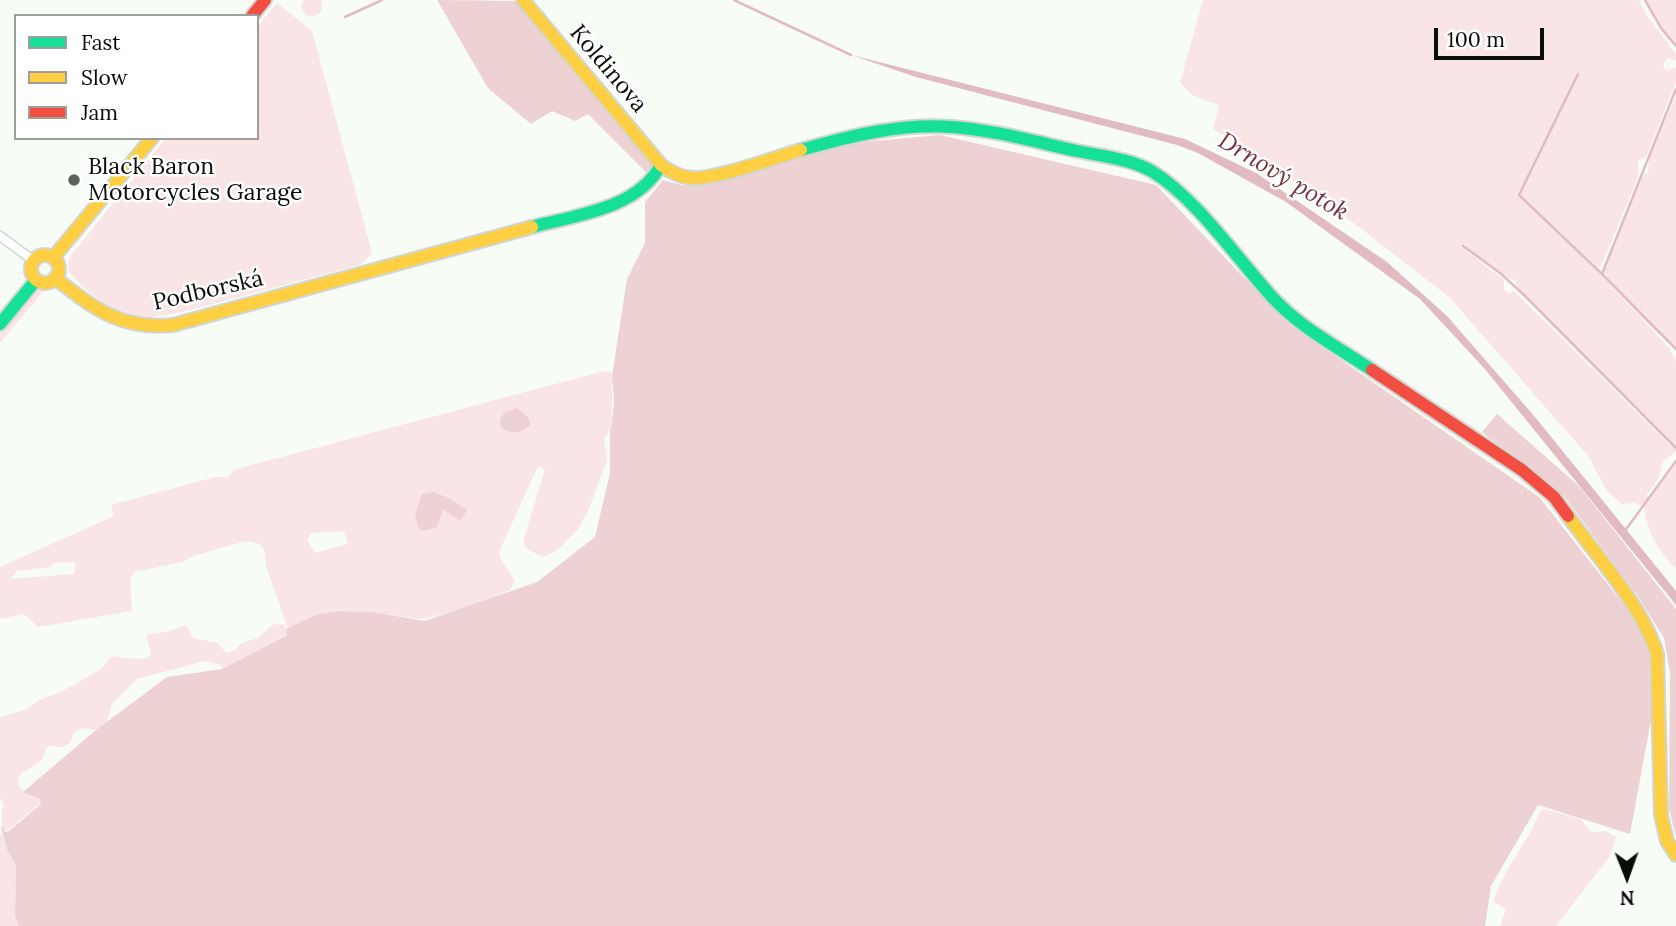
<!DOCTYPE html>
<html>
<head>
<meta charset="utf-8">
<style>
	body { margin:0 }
	#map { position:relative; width:1676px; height:926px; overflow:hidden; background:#f7fcf7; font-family:Lora,serif }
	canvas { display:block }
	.legend { position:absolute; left:14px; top:14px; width:245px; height:126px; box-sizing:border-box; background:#fff; border:2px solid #9d9e9d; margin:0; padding:9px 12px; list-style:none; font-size:21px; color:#090d09 }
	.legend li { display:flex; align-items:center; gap:14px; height:35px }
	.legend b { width:35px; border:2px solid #9d9e9d }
	.north { position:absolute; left:1592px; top:842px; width:70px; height:70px; -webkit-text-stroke:5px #fff; paint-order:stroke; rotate:179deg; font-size:19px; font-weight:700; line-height:28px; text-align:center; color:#090d09 }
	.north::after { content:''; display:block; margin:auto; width:24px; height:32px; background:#090d09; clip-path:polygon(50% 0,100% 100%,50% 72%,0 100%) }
	.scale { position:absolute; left:1434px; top:28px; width:110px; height:32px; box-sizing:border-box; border:4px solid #090d09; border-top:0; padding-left:9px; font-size:21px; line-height:24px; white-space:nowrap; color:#090d09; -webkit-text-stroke:5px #fff; paint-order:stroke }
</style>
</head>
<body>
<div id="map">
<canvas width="1676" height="926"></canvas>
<ul class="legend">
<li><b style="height:9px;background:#16e098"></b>Fast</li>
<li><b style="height:9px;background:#ffcf43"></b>Slow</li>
<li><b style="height:9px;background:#f24e42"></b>Jam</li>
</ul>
<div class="north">N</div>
<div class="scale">100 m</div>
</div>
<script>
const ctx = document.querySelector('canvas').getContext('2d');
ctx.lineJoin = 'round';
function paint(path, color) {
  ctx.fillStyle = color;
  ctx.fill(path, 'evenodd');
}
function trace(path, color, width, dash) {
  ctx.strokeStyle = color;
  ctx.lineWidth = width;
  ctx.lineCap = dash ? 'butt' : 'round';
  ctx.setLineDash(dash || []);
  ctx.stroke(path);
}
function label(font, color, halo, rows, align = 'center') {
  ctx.font = font + ' Lora,serif';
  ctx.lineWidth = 5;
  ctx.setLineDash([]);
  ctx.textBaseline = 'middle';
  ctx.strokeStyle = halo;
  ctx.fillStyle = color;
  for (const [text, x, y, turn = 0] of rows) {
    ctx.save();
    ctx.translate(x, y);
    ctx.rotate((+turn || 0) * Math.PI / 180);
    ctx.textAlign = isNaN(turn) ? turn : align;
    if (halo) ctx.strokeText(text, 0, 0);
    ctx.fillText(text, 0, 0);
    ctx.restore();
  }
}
const green = new Path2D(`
	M303,0H321C326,11 317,19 306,15L301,7Z
	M1203,0H1639L1647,16L1676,54V61L1667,58L1663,64L1664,68L1669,70L1676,67V82L1646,157L1638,160V174L1634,187L1601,266L1597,267L1520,194H1517L1597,271L1669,348L1676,361V451L1662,462L1659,477L1646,496L1649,497L1676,463V569C1658,551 1647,532 1644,507L1635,503L1622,504L1607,491L1588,456L1449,297L1355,224L1252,153L1213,129L1219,105L1192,95L1180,83ZM1463,246L1510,279L1515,280L1518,288L1534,306L1671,443V446L1514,291L1509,293L1504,289V280L1463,248Z
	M1644,0H1676V46L1651,15Z
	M277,3L312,31L372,253L360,265L179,313L151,317L137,316L111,308L89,293L69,272L68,264L71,255L166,138H257V27Z
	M1676,94V347C1658,337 1611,287 1603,270L1640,179L1648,172C1649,168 1648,164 1649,160C1651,140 1672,112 1676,94Z
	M52,287L42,293L0,343V331C14,315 28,288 52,287Z
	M604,371L612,373V425L604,440L607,459L589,509L578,529L558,550L544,557C536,554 526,550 523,541L545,470L538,466L499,552L500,558L515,581L510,590L459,611L420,619L372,612L339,611L318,614L288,629L266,566L265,553L260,544L246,541L193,556L183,562L134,572L130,580L132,611L38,627L24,614L0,619V567L114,516L111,505L215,477H229L233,470ZM344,531L348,544L315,553L307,540L311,533ZM76,562L74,574L10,579L17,571L51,567L52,563Z
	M274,624L285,625L287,634L222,669V665L204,661L137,679L112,704L106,725L96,730L80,728L73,734C71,748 61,749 49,745C45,750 44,755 42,759C35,770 11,771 20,787C24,794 32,795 40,797L41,803L5,832C1,822 0,815 4,805L0,797V717L25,710L39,700L61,692L101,669L112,656L133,659L149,658L151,653L146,635L169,631L186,625L193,638L218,643L226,653L235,650L240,644L257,638Z
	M1543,809L1580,819L1592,832L1606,831L1616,837L1610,856L1556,926H1500L1506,909L1493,902C1502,876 1516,856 1530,833C1536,824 1536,816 1543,809Z
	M0,834H2L7,850L16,865L15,916L19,926H0Z`);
const forest = new Path2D(`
	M437,0L519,1L652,161V171L649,175L588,114L575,121L552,111L531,124L488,88Z
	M940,135L1156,185L1286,322L1539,497L1640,625L1649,651L1651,720L1630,834L1538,805L1491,886L1485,926H19L15,916L16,865L7,850L1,827L3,826L5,832L9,831L41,804L40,799L23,792L96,730L167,677L222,669L287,635L286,629L288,628L318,614L339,611L372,612L425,621L537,582L595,537L610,473V430L612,425L614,401L612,376L627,279L645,243V202L663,180L682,185H707L841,144Z
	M517,408L528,417L530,425C519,434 513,435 501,428L500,420L504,413Z
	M1497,414L1579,486L1676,609V837L1669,809L1670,674L1664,638L1637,595L1564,496L1482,432Z
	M433,492L449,498L467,510L460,521L443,509L437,527L424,531L418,528L415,514L422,494Z`);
const water = new Path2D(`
	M851,55L1185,139L1256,173L1387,262L1447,316L1535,417L1676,591V605L1484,368L1420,299L1286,202L1198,153L1177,145L916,77Z`);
const stream = new Path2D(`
	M734,0L851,55
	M1645,0L1661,28L1676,46
	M345,17L382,0
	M1578,74L1519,195L1602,274
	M1676,89L1602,274L1676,349
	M1463,246L1500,273L1523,294L1676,448
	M1624,532L1676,461`);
const street = new Path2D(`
	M0,236L34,261`);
const fast = new Path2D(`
	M801,150C850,136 901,123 952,127C994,130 1036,142 1077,151C1101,156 1132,159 1153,172C1197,199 1238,260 1274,299C1301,328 1339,348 1372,370
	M532,227C577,215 637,209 661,165
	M0,324L36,280`);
const slow = new Path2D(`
	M523,0L661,165C670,172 680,177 692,178C717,179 774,158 801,150
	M31 269a14 14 0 1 1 28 0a14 14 0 1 1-28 0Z
	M53,258L152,138
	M55,278C95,309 120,330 173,325L532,227
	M1568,516C1597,557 1643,607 1657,654L1661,815L1667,841L1676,855`);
const jam = new Path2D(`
	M252,16L265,0
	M1372,370L1522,470L1554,497L1568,516`);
const markers = [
	[74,180,7,"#5c615c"]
];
const streetNames = [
	["Koldinova",608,69,50],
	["Podborská",208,291,-13]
];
const poiNames = [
	["Black Baron",88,167],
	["Motorcycles Garage",88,193]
];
const waterNames = [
	["Drnový potok",1283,177,31]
];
paint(green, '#f9e5e6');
paint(forest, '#eed1d3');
paint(water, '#e1bbc0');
trace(stream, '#e1bbc0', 2.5);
trace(street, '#d2d6d2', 11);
trace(fast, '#d2d6d2', 16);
trace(slow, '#d2d6d2', 16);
trace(jam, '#d2d6d2', 16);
trace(street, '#fefffe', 8);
trace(fast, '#16e098', 12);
trace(slow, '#ffcf43', 12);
trace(jam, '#f24e42', 12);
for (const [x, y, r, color] of markers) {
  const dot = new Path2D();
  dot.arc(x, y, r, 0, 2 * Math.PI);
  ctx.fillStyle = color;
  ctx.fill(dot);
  trace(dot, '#fff', 2.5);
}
label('23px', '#090d09', '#fff', streetNames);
label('23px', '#090d09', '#fff', poiNames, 'left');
label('italic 24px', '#763040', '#fff', waterNames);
</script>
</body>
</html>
